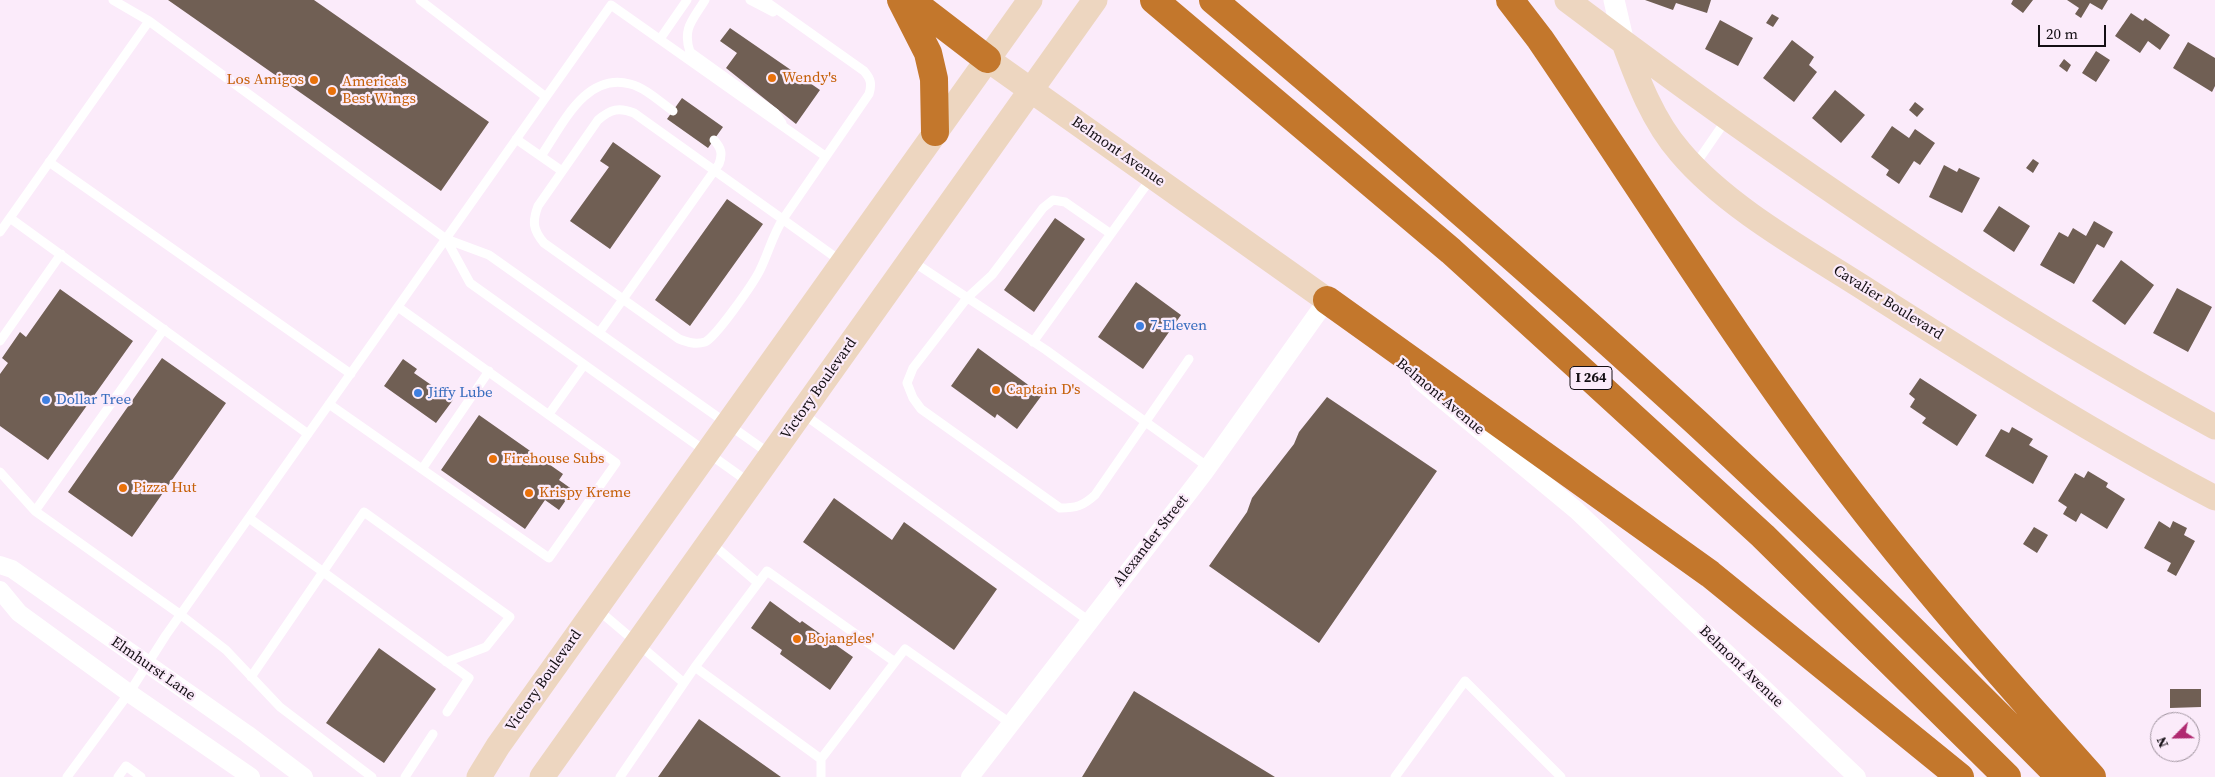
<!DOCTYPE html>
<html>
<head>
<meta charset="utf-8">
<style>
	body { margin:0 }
	#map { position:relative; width:2215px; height:777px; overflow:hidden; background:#fbebfa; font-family:"Source Serif 4",serif }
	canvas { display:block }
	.north { position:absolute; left:2150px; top:712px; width:50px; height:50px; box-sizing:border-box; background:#fbebfa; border:1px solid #9f939e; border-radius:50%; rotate:247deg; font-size:14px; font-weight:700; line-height:20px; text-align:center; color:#140f14 }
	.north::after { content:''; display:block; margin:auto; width:18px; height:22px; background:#b02a71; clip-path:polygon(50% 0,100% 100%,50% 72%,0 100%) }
	.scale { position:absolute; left:2038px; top:25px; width:68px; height:22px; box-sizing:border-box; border:2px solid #140f14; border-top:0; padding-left:6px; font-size:15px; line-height:18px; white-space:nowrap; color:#140f14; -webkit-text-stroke:4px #fbebfa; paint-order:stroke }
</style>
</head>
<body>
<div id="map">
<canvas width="2215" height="777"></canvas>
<div class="north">N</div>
<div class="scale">20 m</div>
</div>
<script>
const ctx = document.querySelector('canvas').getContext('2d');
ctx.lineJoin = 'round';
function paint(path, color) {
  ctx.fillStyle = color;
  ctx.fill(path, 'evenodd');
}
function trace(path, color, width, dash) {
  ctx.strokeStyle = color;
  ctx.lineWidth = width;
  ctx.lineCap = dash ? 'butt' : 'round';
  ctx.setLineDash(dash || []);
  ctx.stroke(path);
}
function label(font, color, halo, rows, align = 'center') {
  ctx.font = font + ' "Source Serif 4",serif';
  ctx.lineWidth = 4.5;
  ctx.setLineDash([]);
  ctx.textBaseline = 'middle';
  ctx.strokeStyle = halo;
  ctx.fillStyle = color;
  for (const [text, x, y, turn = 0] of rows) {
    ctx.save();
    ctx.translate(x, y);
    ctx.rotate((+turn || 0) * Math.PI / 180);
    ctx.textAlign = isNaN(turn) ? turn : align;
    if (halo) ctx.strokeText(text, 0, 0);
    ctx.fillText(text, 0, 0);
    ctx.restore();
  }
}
const building = new Path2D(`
	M168,0H314L489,122L441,191Z
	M1645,0H1711L1707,13L1676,3L1673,10Z
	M2013,0H2033L2023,13L2011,4Z
	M2067,0H2108L2102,10L2090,3L2081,18L2075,14L2079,8Z
	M2131,13L2143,21L2145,18L2170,35L2160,50L2148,41L2140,53L2115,36Z
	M1772,14L1779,18L1773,27L1766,23Z
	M1720,20L1753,38L1738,66L1705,49Z
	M730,28L820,90L796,124L726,68L737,53L720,41Z
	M1792,40L1814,57L1809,65L1817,72L1794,102L1763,78Z
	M2188,42L2215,58V86L2212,92L2173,68Z
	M2096,51L2110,60L2096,82L2082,73Z
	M2064,59L2071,65L2067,72L2059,66Z
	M1835,90L1865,115L1841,143L1812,118Z
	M682,98L723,127L708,148L667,119Z
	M1915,102L1924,109L1917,117L1909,110Z
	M1892,126L1909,138L1915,129L1935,143L1920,165L1914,161L1899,184L1886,175L1889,170L1871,157Z
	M613,142L661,176L610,249L570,221L609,167L600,161Z
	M2033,159L2039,163L2033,173L2026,168Z
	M1944,165L1957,172L1959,168L1980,178L1962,213L1929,197Z
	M727,199L763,224L690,326L655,300Z
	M1999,206L2030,226L2014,252L1983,231Z
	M1055,218L1085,239L1034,312L1004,290Z
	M2094,221L2113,232L2104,248L2097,244L2074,284L2040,265L2059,232L2068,237L2073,228L2086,236Z
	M2121,260L2154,285L2125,325L2092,301Z
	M1136,282L1181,315L1143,369L1098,337Z
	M2177,288L2212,307L2188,352L2153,333Z
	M60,289L133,341L48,460L0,426V374L8,363L2,358L20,332L26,337Z
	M978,348L1042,395L1017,429L997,414L995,418L951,386Z
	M162,358L226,403L132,537L68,492Z
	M403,359L417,369L414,373L453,400L436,423L384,386Z
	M1920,378L1977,415L1957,446L1922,423L1926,418L1910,407L1915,399L1909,394Z
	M1327,397L1437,471L1319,643L1209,566L1247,512L1252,498L1294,444L1299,432Z
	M479,415L563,474L559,480L573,490L559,510L545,500L525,529L441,470Z
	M2012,427L2033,439L2029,445L2048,456L2033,484L1985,456L2001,429L2009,433Z
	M2088,471L2108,483L2106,487L2125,499L2107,529L2081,513L2076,522L2063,514L2067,507L2058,501L2075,473L2084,478Z
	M834,498L892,540L904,522L997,589L954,650L803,542Z
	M2159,521L2170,528L2173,521L2187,528L2184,535L2195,541L2176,576L2167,571L2171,563L2144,548Z
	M2034,527L2048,535L2037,553L2023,544Z
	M770,601L800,623L802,621L853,657L830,690L780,654L782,650L751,628Z
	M379,648L436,689L384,763L326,723Z
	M2170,689H2201V707L2170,708Z
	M1134,691L1275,777H1082Z
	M699,719L781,777H658Z`);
const service = new Path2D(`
	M113,0L149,21L446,239L489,255L770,454
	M420,0L546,97
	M705,0C693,20 682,28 690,52L775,113L782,123
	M750,0L773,12
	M764,0L864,71C871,79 872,84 869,94L783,219C772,236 768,255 759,272C752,285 716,337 705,342C695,345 687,342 679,339L544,243C533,230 532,222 538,206L598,120C611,109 619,107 634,113C704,163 773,212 842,262
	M660,39L687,0
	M516,139L562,171
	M541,156C562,126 585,72 630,84C646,88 660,102 673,111
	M49,162L351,374
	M1695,165L1726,120
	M10,218L308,434
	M0,232L149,21
	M1111,234L1065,202L1053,200L1043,208L992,275L967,298L913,368L907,383L913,398L921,409L1060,508C1076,508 1083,506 1095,495L1189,359
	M446,239L470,283L750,483
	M912,261L1046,350L1208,467
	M599,333L719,164C723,153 721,148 714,140
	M0,341L61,254
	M1033,342L1152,177
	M329,404L549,558L616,463L398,307
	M802,413L1089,621
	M549,414L584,365
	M422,469L489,371
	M0,472L35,511L181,615L226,650L280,707L372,777
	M35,511L164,329
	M249,518L469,678L447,712
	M711,543L758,583
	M597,609L684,683L695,667L821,759V777
	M695,667L767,571L895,662
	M251,677L364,512L510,617L486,647L446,662
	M821,759L905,649L1010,723
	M67,777L129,693L166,635L611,5L825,156
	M118,777L126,766L141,777
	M405,777L433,734
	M620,777L684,683
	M1395,777L1465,681L1561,777`);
const minor = new Path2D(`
	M1419,380L1576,510L1857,777
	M0,565L12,569L247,734L304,777
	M0,590L19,613L129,693L251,777
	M970,777L1204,473L1327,300L1335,307`);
const tertiary = new Path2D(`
	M1614,0L1624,43`);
const secondary = new Path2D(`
	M1567,0C1774,156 1987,303 2215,427
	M1624,43C1638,81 1653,121 1680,152C1727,208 1808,252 1870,292C1983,364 2097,436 2215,498
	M987,59L1327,300
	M479,777L498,746L1030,0
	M542,777L1095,0`);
const motorway = new Path2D(`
	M901,0L928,53L934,79L935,132
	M910,0L987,59
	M1154,0L1451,251L1586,374L1763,536L2007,777
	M1213,0C1377,138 1539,278 1696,422C1820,537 1941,657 2060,777
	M1510,0L1540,39C1639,184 1732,335 1838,476C1917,581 2004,679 2092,777
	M1327,300L1710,574L1960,777`);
const markers = [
	[772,78,5,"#e8710a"],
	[314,80,5,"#e8710a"],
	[332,91,5,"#e8710a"],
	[1140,326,5,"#3f7fe0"],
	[996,390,5,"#e8710a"],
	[418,393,5,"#3f7fe0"],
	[46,400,5,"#3f7fe0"],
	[493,459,5,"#e8710a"],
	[123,488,5,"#e8710a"],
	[529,493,5,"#e8710a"],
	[797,639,5,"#e8710a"]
];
const shields = [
	[1591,378,42]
];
const shieldNames = [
	["I 264",1591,378]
];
const foodNames = [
	["Wendy's",782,78],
	["Los Amigos",304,80,"right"],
	["America's",342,82],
	["Best Wings",342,99],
	["Captain D's",1006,390],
	["Firehouse Subs",503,459],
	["Pizza Hut",133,488],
	["Krispy Kreme",539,493],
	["Bojangles'",807,639]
];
const streetNames = [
	["Belmont Avenue",1118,152,35],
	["Cavalier Boulevard",1888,303,32],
	["Victory Boulevard",819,389,-55],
	["Belmont Avenue",1440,397,40],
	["Alexander Street",1151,541,-52],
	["Belmont Avenue",1741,667,44],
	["Elmhurst Lane",153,669,35],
	["Victory Boulevard",544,681,-55]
];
const shopNames = [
	["7-Eleven",1150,326],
	["Jiffy Lube",428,393],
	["Dollar Tree",56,400]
];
paint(building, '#705f54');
trace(service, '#fff', 9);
trace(minor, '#fff', 18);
trace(tertiary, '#fff', 21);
trace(secondary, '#edd6c0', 25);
trace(motorway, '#c3772c', 28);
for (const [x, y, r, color] of markers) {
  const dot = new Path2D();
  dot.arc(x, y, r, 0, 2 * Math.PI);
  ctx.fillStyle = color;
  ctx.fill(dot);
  trace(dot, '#fbebfa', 2);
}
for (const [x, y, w] of shields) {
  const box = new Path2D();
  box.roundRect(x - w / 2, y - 11.5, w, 23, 4);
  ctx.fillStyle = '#fbebfa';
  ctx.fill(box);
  trace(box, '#140f14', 1);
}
label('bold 14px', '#140f14', null, shieldNames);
label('15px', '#c56008', '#fbebfa', foodNames, 'left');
label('15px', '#140f14', '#fbebfa', streetNames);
label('15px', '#366cbe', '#fbebfa', shopNames, 'left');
</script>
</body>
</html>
